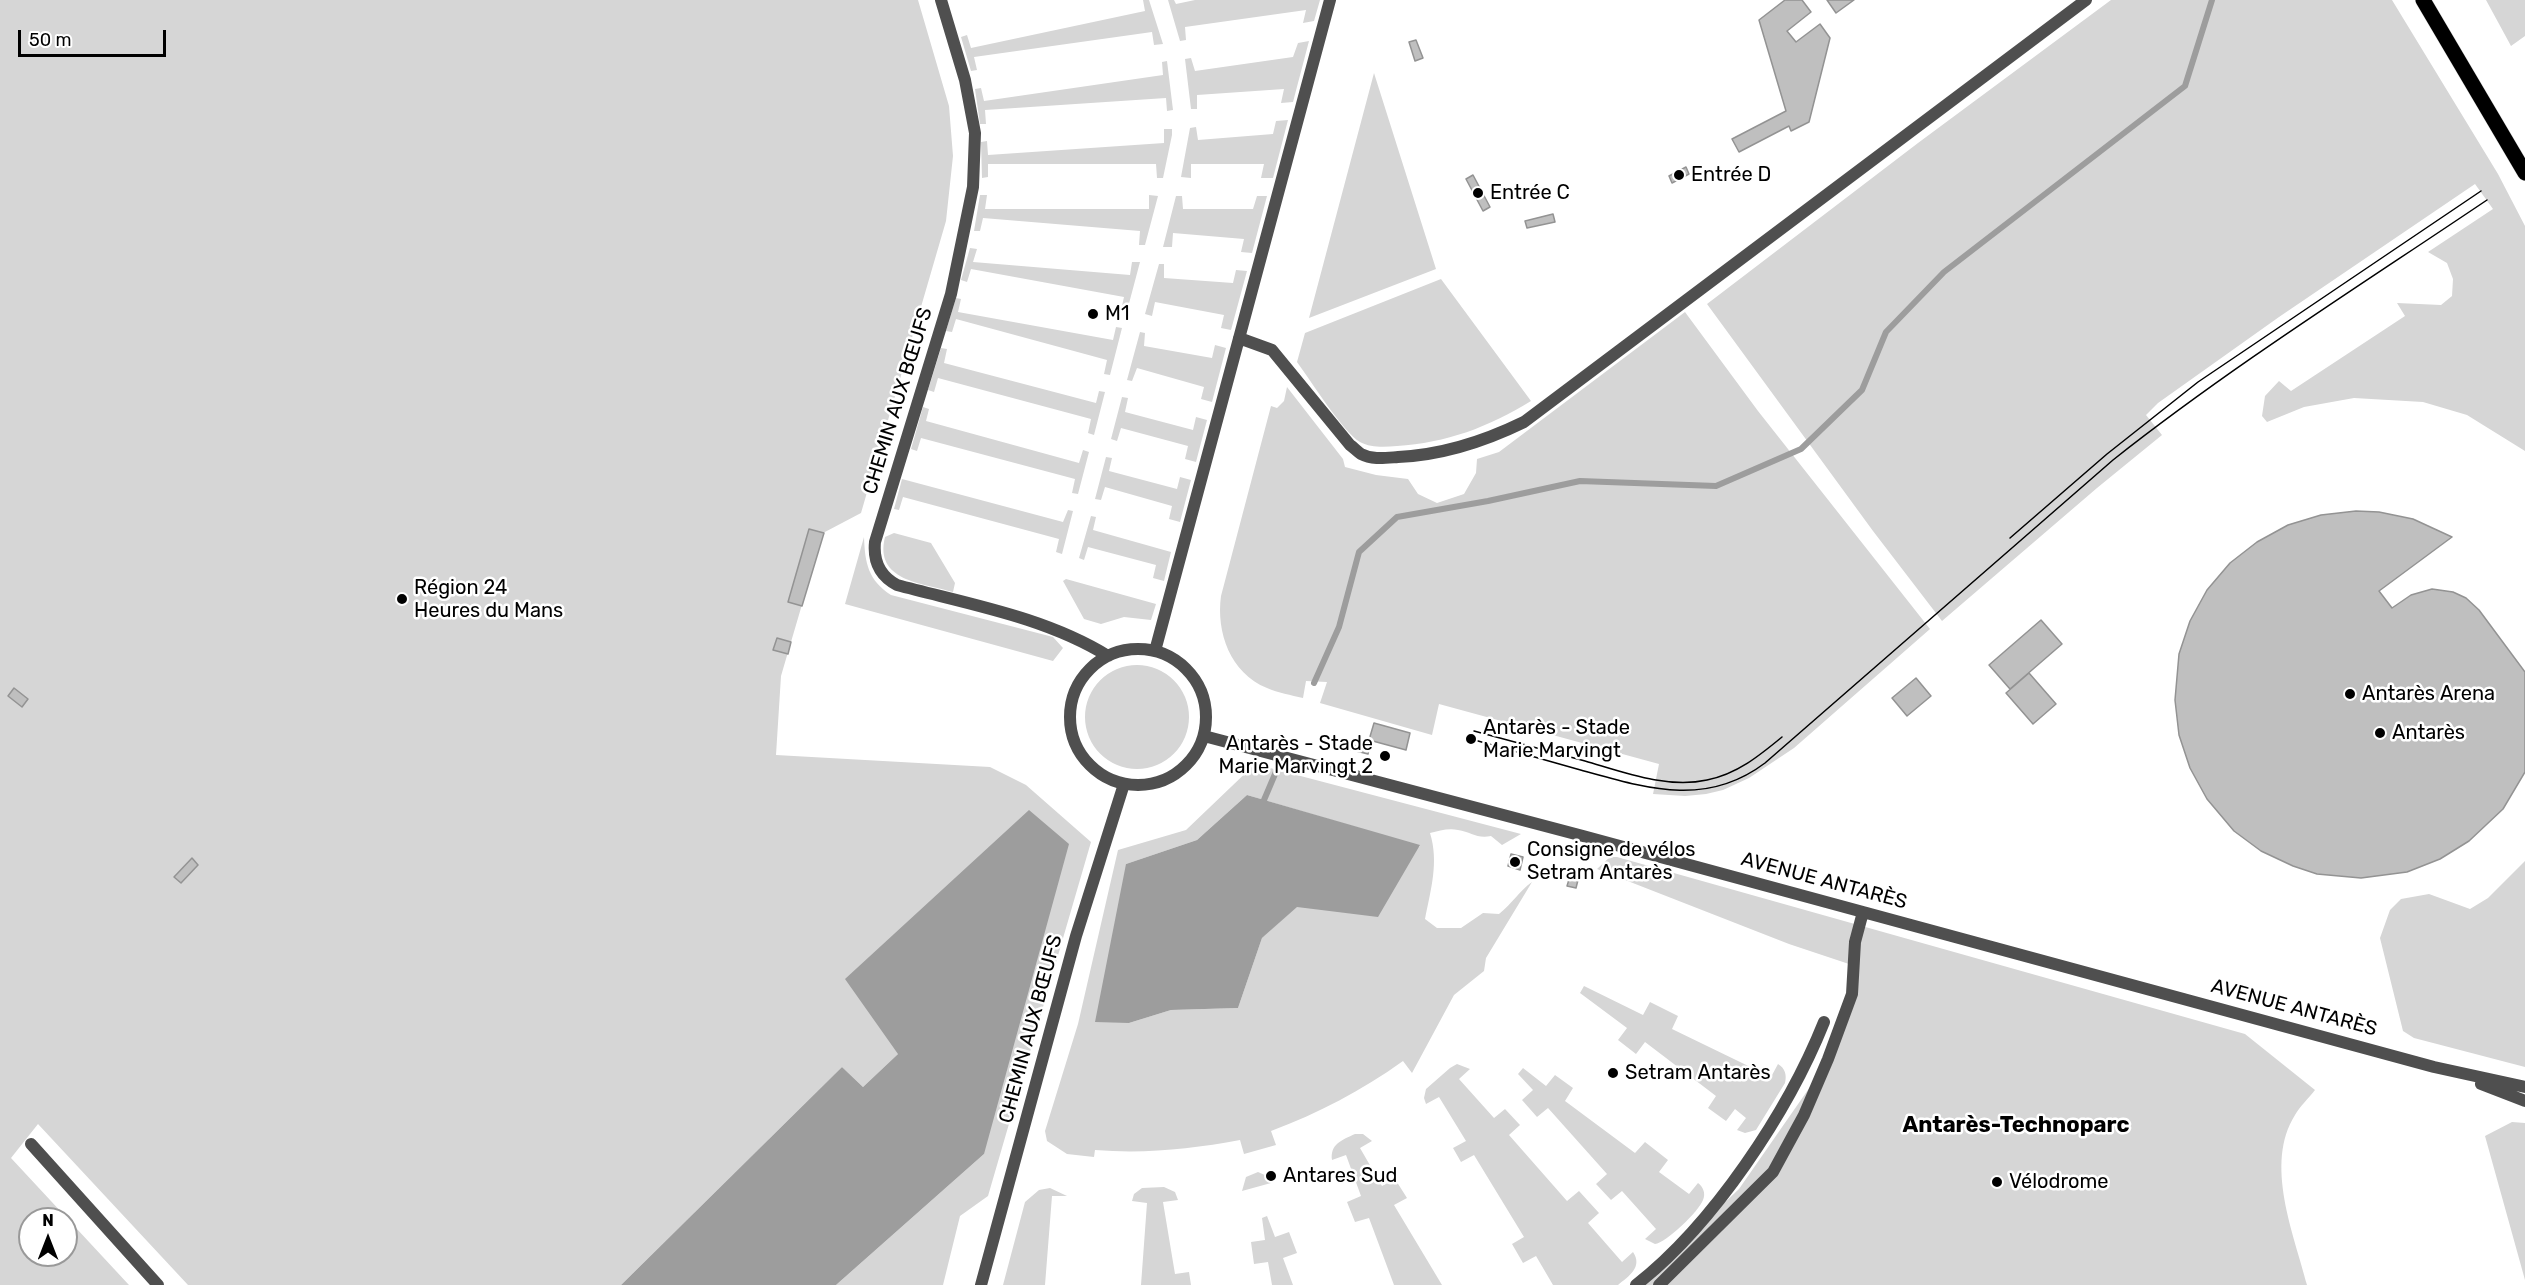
<!DOCTYPE html>
<html>
<head>
<meta charset="utf-8">
<style>
	body { margin:0 }
	#map { position:relative; width:2525px; height:1285px; overflow:hidden; background:#fff; font-family:Rubik,sans-serif }
	canvas { display:block }
	.north { position:absolute; left:18px; top:1207px; width:60px; height:60px; box-sizing:border-box; background:#fff; border:2px solid #999; border-radius:50%; rotate:0deg; font-size:16px; font-weight:700; line-height:24px; text-align:center; color:#000 }
	.north::after { content:''; display:block; margin:auto; width:21px; height:27px; background:#000; clip-path:polygon(50% 0,100% 100%,50% 72%,0 100%) }
	.scale { position:absolute; left:18px; top:30px; width:148px; height:27px; box-sizing:border-box; border:3px solid #000; border-top:0; padding-left:8px; font-size:18px; line-height:21px; white-space:nowrap; color:#000; -webkit-text-stroke:4px #fff; paint-order:stroke }
</style>
</head>
<body>
<div id="map">
<canvas width="2525" height="1285"></canvas>
<div class="north">N</div>
<div class="scale">50 m</div>
</div>
<script>
const ctx = document.querySelector('canvas').getContext('2d');
ctx.lineJoin = 'round';
function paint(path, color) {
  ctx.fillStyle = color;
  ctx.fill(path, 'evenodd');
}
function trace(path, color, width, dash) {
  ctx.strokeStyle = color;
  ctx.lineWidth = width;
  ctx.lineCap = dash ? 'butt' : 'round';
  ctx.setLineDash(dash || []);
  ctx.stroke(path);
}
function label(font, color, halo, rows, align = 'center') {
  ctx.font = font + ' Rubik,sans-serif';
  ctx.lineWidth = 5;
  ctx.setLineDash([]);
  ctx.textBaseline = 'middle';
  ctx.strokeStyle = halo;
  ctx.fillStyle = color;
  for (const [text, x, y, turn = 0] of rows) {
    ctx.save();
    ctx.translate(x, y);
    ctx.rotate((+turn || 0) * Math.PI / 180);
    ctx.textAlign = isNaN(turn) ? turn : align;
    if (halo) ctx.strokeText(text, 0, 0);
    ctx.fillText(text, 0, 0);
    ctx.restore();
  }
}
const green = new Path2D(`
	M0,0H918L949,106L953,156L946,221L861,513L823,533L781,676L776,755L990,767L1026,785L1091,842L988,1196L960,1216L943,1285H836L984,1154L898,1054L863,1087L842,1067L621,1285H188L38,1124L11,1158L129,1285H0ZM30,1219H66V1255H30Z
	M1143,0H1149L1163,44L1154,45L1152,32L974,57L977,70L971,71L961,37L967,35L971,48L1145,11Z
	M1168,0H1174L1176,4L1195,0H1320L1314,21L1303,23L1306,10L1185,27L1186,40L1180,41Z
	M2111,0H2392L2498,174L2525,226V451L2467,415L2423,402L2354,398L2304,407L2267,422L2262,416L2265,396L2279,381L2291,391L2405,316L2397,303L2441,305L2452,296L2453,279L2447,263L2428,252L2493,209L2475,184L2279,317L2158,403L2146,415L2162,435L2097,488L1942,621L1873,531L1707,304L1918,143Z
	M2486,0H2525V36L2511,46Z
	M1309,41L1293,102L1281,103L1284,89L1197,95V109H1191L1185,59L1191,58L1195,71L1293,57L1298,43Z
	M1167,61L1173,110L1167,111L1166,98L985,110L986,124H980L975,89L981,88L984,101L1163,75L1162,62Z
	M1374,73L1436,269L1309,318Z
	M1288,120L1273,178H1261L1264,164H1191V178L1181,177L1190,128L1196,127L1198,140L1273,134L1276,121Z
	M1164,129H1172V135L1163,178H1157L1156,164H988V177L982,178L981,142L987,141L988,155L1164,143Z
	M980,195H987L985,209H1149V195L1158,196L1145,245H1139L1140,231L983,218L980,231H974Z
	M1176,196H1182L1183,209H1253L1257,196H1267L1252,253L1241,252L1244,239L1173,233L1172,247H1163Z
	M970,248L977,249L973,262L1130,275L1132,262H1140L1127,311L1121,310L1124,297L971,269L967,282L961,280Z
	M1159,264H1164V278L1233,283L1236,270L1247,271L1231,330L1221,328L1224,315L1155,302L1152,316L1145,314Z
	M1441,279L1531,401C1489,427 1446,443 1397,446C1385,447 1371,448 1360,442C1343,432 1311,381 1297,362L1305,333Z
	M956,298L961,299L958,312L1113,340L1116,327L1122,328L1110,375L1104,374L1107,360L956,319L952,332L946,331Z
	M1685,312L1758,411L1930,629L1794,748L1749,778L1723,790L1706,794L1685,796L1653,794L1659,764L1439,704L1432,735L1320,703L1327,682L1306,681L1303,698C1291,695 1278,693 1267,688C1230,673 1216,632 1221,596L1271,406L1277,408L1284,401L1287,387L1343,459L1345,467L1376,475L1408,479L1418,494L1437,503L1464,494L1476,473L1477,459L1499,452Z
	M1140,332L1145,333L1144,346L1212,358L1215,345L1226,348L1212,402L1201,399L1204,387L1137,368L1132,381L1127,380Z
	M941,348L947,349L944,363L1096,403L1099,391L1105,392L1094,435L1088,433L1091,419L938,378L934,392L928,390Z
	M1122,397L1128,398L1125,412L1193,430L1196,417L1207,420L1196,462L1185,459L1188,446L1121,428L1117,441L1111,439Z
	M923,407L929,409L926,421L1079,463L1083,450L1089,452L1078,494L1072,493L1075,479L921,438L917,451L911,449Z
	M1106,457L1112,458L1109,471L1177,489L1180,477L1191,480L1180,522L1169,519L1172,506L1105,487L1101,500L1095,499Z
	M902,479L1063,522L1068,510L1073,511L1062,554L1056,552L1059,539L903,497L899,510L894,509Z
	M1091,516L1096,517L1093,530L1171,552L1164,581L1153,578L1156,565L1088,547L1084,560L1079,558Z
	M894,533L931,543L955,583L953,592C922,583 874,581 885,537Z
	M864,537C865,563 868,580 891,595L1053,637L1063,648L1053,661L845,604Z
	M1066,579L1156,604L1151,620L1124,617L1101,624L1084,619L1063,581Z
	M1085 717a52 52 0 1 1 104 0a52 52 0 1 1-104 0Z
	M1255,764L1521,834L1502,845L1491,836C1477,839 1471,832 1458,830C1448,828 1439,831 1430,833C1439,862 1431,889 1425,919L1437,928H1461L1483,913L1499,914C1512,904 1519,891 1532,882L1486,958L1484,971L1454,995L1412,1073L1403,1061C1361,1091 1319,1113 1271,1131L1276,1145L1244,1154L1240,1140C1192,1149 1145,1154 1095,1150L1094,1157L1067,1154L1047,1141L1045,1131L1078,1024L1118,850L1186,830ZM1247,795L1420,846L1297,906L1262,938L1238,1008L1171,1010L1129,1023L1126,864L1197,840Z
	M1610,857H1617L2245,1034L2315,1090C2309,1098 2300,1106 2295,1115C2264,1164 2294,1234 2307,1285H1638L1739,1189L1812,1084L1846,1003L1849,964L1789,944L1597,869Z
	M2525,861V1067L2414,1038L2403,1031L2380,938L2390,910L2401,899L2429,894L2470,909L2488,898Z
	M1584,986L1643,1015L1650,1002L1678,1016L1672,1029L1771,1077L1778,1064C1785,1068 1787,1075 1785,1083L1756,1130L1745,1133L1737,1130L1746,1118L1735,1109L1726,1121L1708,1108L1716,1096L1645,1042L1636,1054L1618,1040L1627,1028L1580,993Z
	M1457,1064L1470,1069L1459,1079L1494,1118L1505,1109L1520,1125L1509,1135L1567,1201L1579,1191L1599,1213L1588,1223L1622,1262L1633,1252C1643,1267 1629,1276 1618,1285H1553L1536,1256L1523,1263L1512,1244L1524,1237L1474,1155L1461,1162L1453,1148L1466,1141L1439,1097L1426,1104L1424,1098L1426,1089L1450,1068Z
	M1523,1068L1546,1086L1555,1075L1573,1088L1565,1101L1635,1153L1645,1142L1668,1160L1659,1172L1689,1194L1698,1183C1703,1187 1706,1193 1703,1200C1699,1211 1666,1243 1655,1244L1645,1239L1656,1229L1622,1191L1611,1200L1596,1184L1607,1174L1548,1108L1537,1117L1522,1100L1533,1090L1518,1074Z
	M2512,1122L2525,1123V1280L2485,1136Z
	M1355,1134H1363L1372,1141L1360,1148L1382,1186L1395,1179L1407,1198L1394,1205L1442,1285H1394L1369,1218L1355,1222L1347,1202L1361,1196L1346,1155L1332,1160C1330,1144 1342,1140 1355,1134Z
	M1258,1172L1267,1176L1271,1183L1242,1191L1246,1177Z
	M1164,1187L1175,1192L1178,1200L1163,1202L1175,1274L1189,1272L1191,1285H1141L1147,1203L1132,1201L1134,1194L1142,1188Z
	M1050,1188L1067,1196H1052L1045,1285H1003L1025,1202L1039,1190Z
	M1267,1216L1275,1237L1289,1232L1297,1253L1283,1258L1293,1285H1272L1268,1262L1254,1264L1251,1242L1265,1240L1262,1218Z`);
const water = new Path2D(`
	M1247,795L1420,845L1378,917L1297,907L1262,938L1238,1008L1171,1010L1129,1023L1095,1022L1126,864L1197,840Z
	M1029,810L1069,844L984,1154L836,1285H621L842,1067L863,1087L898,1054L845,979Z`);
const stream = new Path2D(`
	M1314,683L1339,627L1359,552L1397,517L1488,501L1580,481L1716,486L1801,449L1862,390L1886,332L1944,272L2185,86L2212,0
	M1264,800L1278,767`);
const building = new Path2D(`
	M1785,0H1802L1811,12L1787,31L1796,42L1820,24L1830,38L1809,122L1791,131L1789,126L1739,152L1732,139L1786,111L1759,20Z
	M1827,0H1854L1836,13Z
	M1416,40L1423,58L1415,61L1409,42Z
	M1686,167L1689,174L1672,183L1669,176Z
	M1473,175L1490,207L1483,211L1466,179Z
	M1553,214L1555,222L1527,228L1525,221Z
	M2356,511L2379,512L2413,519L2452,537L2379,591L2392,608L2411,595L2432,589L2453,592L2466,598L2479,610L2525,672V772L2503,809L2469,841L2440,859L2407,872L2361,878L2317,874L2293,866L2261,851L2234,831L2207,799L2190,768L2179,735L2175,700L2179,654L2190,621L2207,590L2230,563L2257,542L2288,525L2321,515Z
	M809,529L824,533L802,606L788,602Z
	M2041,620L2062,644L2010,689L1989,665Z
	M777,638L791,642L788,654L773,650Z
	M2029,673L2056,704L2033,724L2006,693Z
	M1916,678L1931,696L1907,716L1892,698Z
	M14,688L28,699L22,707L8,696Z
	M1374,723L1410,733L1406,750L1369,740Z
	M1349,744L1369,749L1368,754L1348,749Z
	M1511,854L1523,857L1520,870L1508,866Z
	M192,858L198,865L181,883L174,877Z
	M1572,870L1580,872L1576,888L1567,886Z`);
const minor = new Path2D(`
	M941,0L965,80L975,133L973,187L951,294L875,542C873,562 880,576 897,585C968,604 1045,617 1108,656
	M1239,338L1272,350L1350,445C1353,447 1357,451 1361,454C1372,460 1385,458 1398,457C1443,455 1483,442 1524,422L2086,0
	M1070 717a68 68 0 1 1 136 0a68 68 0 1 1-136 0Z
	M1155,651L1330,0
	M1204,736L1583,836L2434,1067L2525,1087
	M2481,1084L2525,1101
	M31,1144L158,1285
	M981,1285L1076,936L1124,784
	M1636,1285C1713,1225 1788,1112 1824,1022
	M1659,1285L1773,1172L1804,1115L1828,1059L1852,994L1855,942L1863,912`);
const primary = new Path2D(`
	M2423,0L2525,173`);
const tram = new Path2D(`
	M2010,538L2107,454L2198,382L2481,191
	M1474,731C1511,741 1548,751 1585,761C1623,772 1667,789 1707,780C1737,774 1759,756 1782,737
	M1471,739C1507,749 1542,759 1577,769C1643,787 1704,809 1765,763L2113,460C2232,366 2361,285 2487,200`);
const markers = [
	[1679,175,6,"#000"],
	[1478,193,6,"#000"],
	[1093,314,6,"#000"],
	[402,599,6,"#000"],
	[2350,694,6,"#000"],
	[2380,733,6,"#000"],
	[1471,739,6,"#000"],
	[1385,756,6,"#000"],
	[1515,862,6,"#000"],
	[1613,1073,6,"#000"],
	[1271,1176,6,"#000"],
	[1997,1182,6,"#000"]
];
const poiNames = [
	["Entrée D",1691,175],
	["Entrée C",1490,193],
	["M1",1105,314],
	["Région 24",414,588],
	["Heures du Mans",414,611],
	["Antarès Arena",2362,694],
	["Antarès - Stade",1483,728],
	["Marie Marvingt",1483,751],
	["Antarès",2392,733],
	["Antarès - Stade",1373,744,"right"],
	["Marie Marvingt 2",1373,767,"right"],
	["Consigne de vélos",1527,850],
	["Setram Antarès",1527,873],
	["Setram Antarès",1625,1073],
	["Antares Sud",1283,1176],
	["Vélodrome",2009,1182]
];
const streetNames = [
	["CHEMIN AUX BŒUFS",898,401,-73],
	["AVENUE ANTARÈS",1824,881,15],
	["AVENUE ANTARÈS",2294,1008,15],
	["CHEMIN AUX BŒUFS",1031,1029,-75]
];
const quarterNames = [
	["Antarès-Technoparc",2016,1126]
];
paint(green, '#d6d6d6');
paint(water, '#9d9d9d');
trace(stream, '#9d9d9d', 6);
paint(building, '#bfbfbf');
trace(building, '#939393', 1.5);
trace(primary, '#dbdbdb', 16);
trace(minor, '#4f4f4f', 12);
trace(primary, '#000', 15);
trace(tram, '#000', 1.5);
for (const [x, y, r, color] of markers) {
  const dot = new Path2D();
  dot.arc(x, y, r, 0, 2 * Math.PI);
  ctx.fillStyle = color;
  ctx.fill(dot);
  trace(dot, '#fff', 2);
}
label('20px', '#000', '#fff', poiNames, 'left');
label('20px', '#000', '#fff', streetNames);
label('bold 22px', '#000', '#fff', quarterNames);
</script>
</body>
</html>
